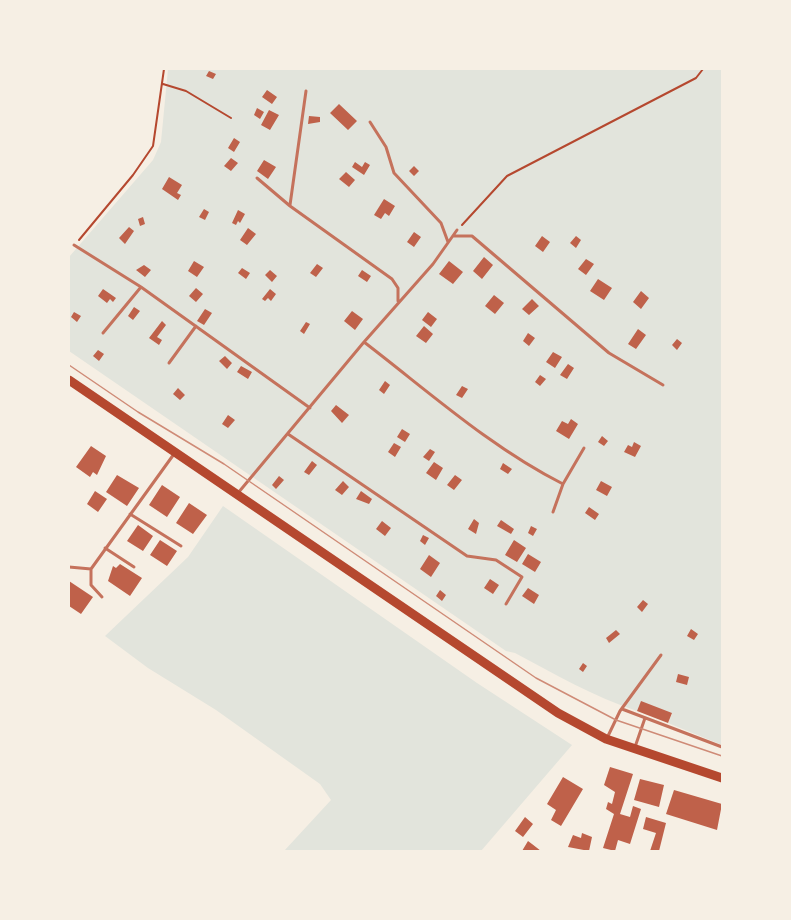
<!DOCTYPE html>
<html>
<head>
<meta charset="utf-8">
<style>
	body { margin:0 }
	#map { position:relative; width:791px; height:920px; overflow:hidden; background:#f6efe4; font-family:"Public Sans",sans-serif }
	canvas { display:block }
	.frame { position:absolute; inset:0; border:70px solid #f6efe4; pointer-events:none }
</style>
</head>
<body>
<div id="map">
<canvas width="791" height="920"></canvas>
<div class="frame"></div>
</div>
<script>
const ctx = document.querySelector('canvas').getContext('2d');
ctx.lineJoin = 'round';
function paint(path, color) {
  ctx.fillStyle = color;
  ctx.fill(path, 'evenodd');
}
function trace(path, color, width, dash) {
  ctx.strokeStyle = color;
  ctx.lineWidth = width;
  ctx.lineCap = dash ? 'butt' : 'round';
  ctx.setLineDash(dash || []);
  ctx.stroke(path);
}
const green = new Path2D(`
	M168,69H722V745L668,723L672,714L641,702L637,711C594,697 555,674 515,653L506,651L69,351V257L153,160L161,142Z
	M223,506L477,683L572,745L481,851H284L331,800L320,784L216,710L148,668L105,636L188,557Z`);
const building = new Path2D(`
	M209,71L216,74L213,79L206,76Z
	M267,90L277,97L272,104L262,97Z
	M339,104L357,121L348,130L330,113Z
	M257,108L264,112L260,119L254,115Z
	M269,110L279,115L270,130L261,125Z
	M309,116L320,117V122L308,124Z
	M234,138L240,142L234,152L228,148Z
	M231,158L238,163L231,171L224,166Z
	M264,160L276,167L268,179L257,171Z
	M355,162L362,167L365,162L370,165L364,175L352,167Z
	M414,166L419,171L414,176L409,171Z
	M346,172L355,180L349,187L339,179Z
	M169,177L182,185L177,193L181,195L178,200L162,189Z
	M384,199L395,206L389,216L385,213L381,219L374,215Z
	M204,209L209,212L205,220L199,217Z
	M238,210L245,214L240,223L238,221L236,225L232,223Z
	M143,217L145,224L140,226L138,219Z
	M129,227L134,231L125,244L119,238Z
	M248,228L256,234L247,245L240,240Z
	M414,232L421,237L414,247L407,242Z
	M542,236L550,242L543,252L535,246Z
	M576,236L581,240L576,248L570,243Z
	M484,257L493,265L482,279L473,271Z
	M586,259L594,264L586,275L578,269Z
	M194,261L204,267L197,277L188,271Z
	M449,261L463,272L453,284L439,274Z
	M317,264L323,268L316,277L310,273Z
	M144,265L151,270L145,277L136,270Z
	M242,268L250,273L246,279L238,273Z
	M270,270L277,276L272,282L265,275Z
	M362,270L371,276L367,282L358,276Z
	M598,279L612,288L604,300L590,291Z
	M196,288L203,294L196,302L189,296Z
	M103,289L116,298L113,302L110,299L107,303L98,296Z
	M270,289L276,294L271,301L268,298L265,301L262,299Z
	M641,291L649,298L641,309L633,302Z
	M494,295L504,303L495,314L485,306Z
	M532,299L539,306L529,315L522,309Z
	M134,307L140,311L133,320L128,316Z
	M205,309L212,313L204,325L197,321Z
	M352,311L363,319L355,330L344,321Z
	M74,312L81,316L77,322L71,317Z
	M428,312L437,319L431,327L422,320Z
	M162,321L166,325L157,337L162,340L159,345L149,338Z
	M306,322L310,324L304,334L300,331Z
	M424,326L433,334L426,343L416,336Z
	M638,329L646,335L636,349L628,344Z
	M528,333L535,338L529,346L523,341Z
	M677,339L682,343L677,350L672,345Z
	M98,350L104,354L99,361L93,356Z
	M553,352L562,357L555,368L546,362Z
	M225,356L232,363L227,369L219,361Z
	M568,364L574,368L567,379L560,375Z
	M241,366L252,372L248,379L237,372Z
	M540,375L546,379L540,386L535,382Z
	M385,381L390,385L384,394L379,390Z
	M462,386L468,389L462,398L456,395Z
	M178,388L185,395L180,400L173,394Z
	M336,405L349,415L342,423L331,411Z
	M228,415L235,420L228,428L222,424Z
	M571,419L578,424L569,439L556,431L562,421L568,424Z
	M402,429L410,434L405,442L397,437Z
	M602,436L608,441L604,446L598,442Z
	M634,442L641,446L635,457L624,452L628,445L632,447Z
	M394,443L401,447L395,457L388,452Z
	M91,446L106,456L97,475L93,472L90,477L76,467Z
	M430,449L435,452L429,461L423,457Z
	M312,461L317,465L309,475L304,472Z
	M434,462L443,468L436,480L426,473Z
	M503,463L512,469L508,474L500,469Z
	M117,475L139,488L127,506L106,492Z
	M455,475L462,480L454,490L447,485Z
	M279,476L284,480L276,489L272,485Z
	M343,481L349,487L342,495L335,490Z
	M601,481L612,487L607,496L596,490Z
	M162,485L180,497L167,517L149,505Z
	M95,491L107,499L98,512L87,504Z
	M361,491L372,499L369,504L356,499Z
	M189,503L207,515L193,534L176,523Z
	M589,507L599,514L595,520L585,513Z
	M474,519L479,523L476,534L468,529Z
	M501,520L514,529L511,534L497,526Z
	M382,521L391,528L385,536L376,529Z
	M138,525L153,536L143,551L127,541Z
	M531,526L537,529L533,536L528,533Z
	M423,535L429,538L425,545L420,541Z
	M160,540L177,551L167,566L150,555Z
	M514,540L526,548L517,562L505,555Z
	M528,554L541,562L535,572L522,564Z
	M429,555L440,563L431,577L420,569Z
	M120,564L142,578L130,596L108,581L113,566L116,568Z
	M490,579L499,585L493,594L484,588Z
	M69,581L93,597L81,614L69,606Z
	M528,588L539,595L534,604L522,596Z
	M440,590L446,595L442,601L436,596Z
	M643,600L648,604L642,612L637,607Z
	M691,629L698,634L694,640L687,636Z
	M616,630L620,634L609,643L606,638Z
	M583,663L587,666L583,672L579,669Z
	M678,674L689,677L687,685L676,682Z
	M641,701L672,713L668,723L637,711Z
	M610,767L633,774L620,814L630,817L633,806L641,809L630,844L618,840L615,851L603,848L614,814L606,809L608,802L612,804L615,792L604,785Z
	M563,777L583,789L561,826L551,820L556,810L547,804Z
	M640,779L664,785L659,807L634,800Z
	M674,790L722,804L717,830L666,814Z
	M525,817L533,824L523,837L515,831Z
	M646,817L666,823L659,851H650L656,833L643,829Z
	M582,833L592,837L589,851L568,847L573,835L581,838Z
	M528,841L532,844L541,851H522Z`);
const path = new Path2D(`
	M163,84L186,91L231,118
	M462,225L507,176L696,78L703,69
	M79,240L133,175L153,146L164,69`);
const service = new Path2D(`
	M370,122L386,147L394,173L441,223L448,242
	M257,178L290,206L392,279L398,288V301
	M290,205L306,91
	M453,236H472L609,353L663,385
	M74,245L141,287L310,408
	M103,333L141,287
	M364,342C428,391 490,447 563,484L584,448
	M169,363L196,326
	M288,434L467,556L496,560L522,577L506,604
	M238,493L364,342L433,264L457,230
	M553,512L563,484
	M130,514L181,546
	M105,548L134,567
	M69,567L91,569L174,454
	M91,569V585L102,597
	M622,709L722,747
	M608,736L620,711L661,655
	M635,747L645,718`);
const secondary = new Path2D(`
	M69,380L558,713L606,739L722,778`);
const tram = new Path2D(`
	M69,365L138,412L224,464L536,678L616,720L722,756`);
paint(green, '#e2e4dc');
paint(building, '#bf614a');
trace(path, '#b5482f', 2);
trace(service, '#c5725c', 3);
trace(secondary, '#b5482f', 9);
trace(tram, '#cf8b77', 1.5);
</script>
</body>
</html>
